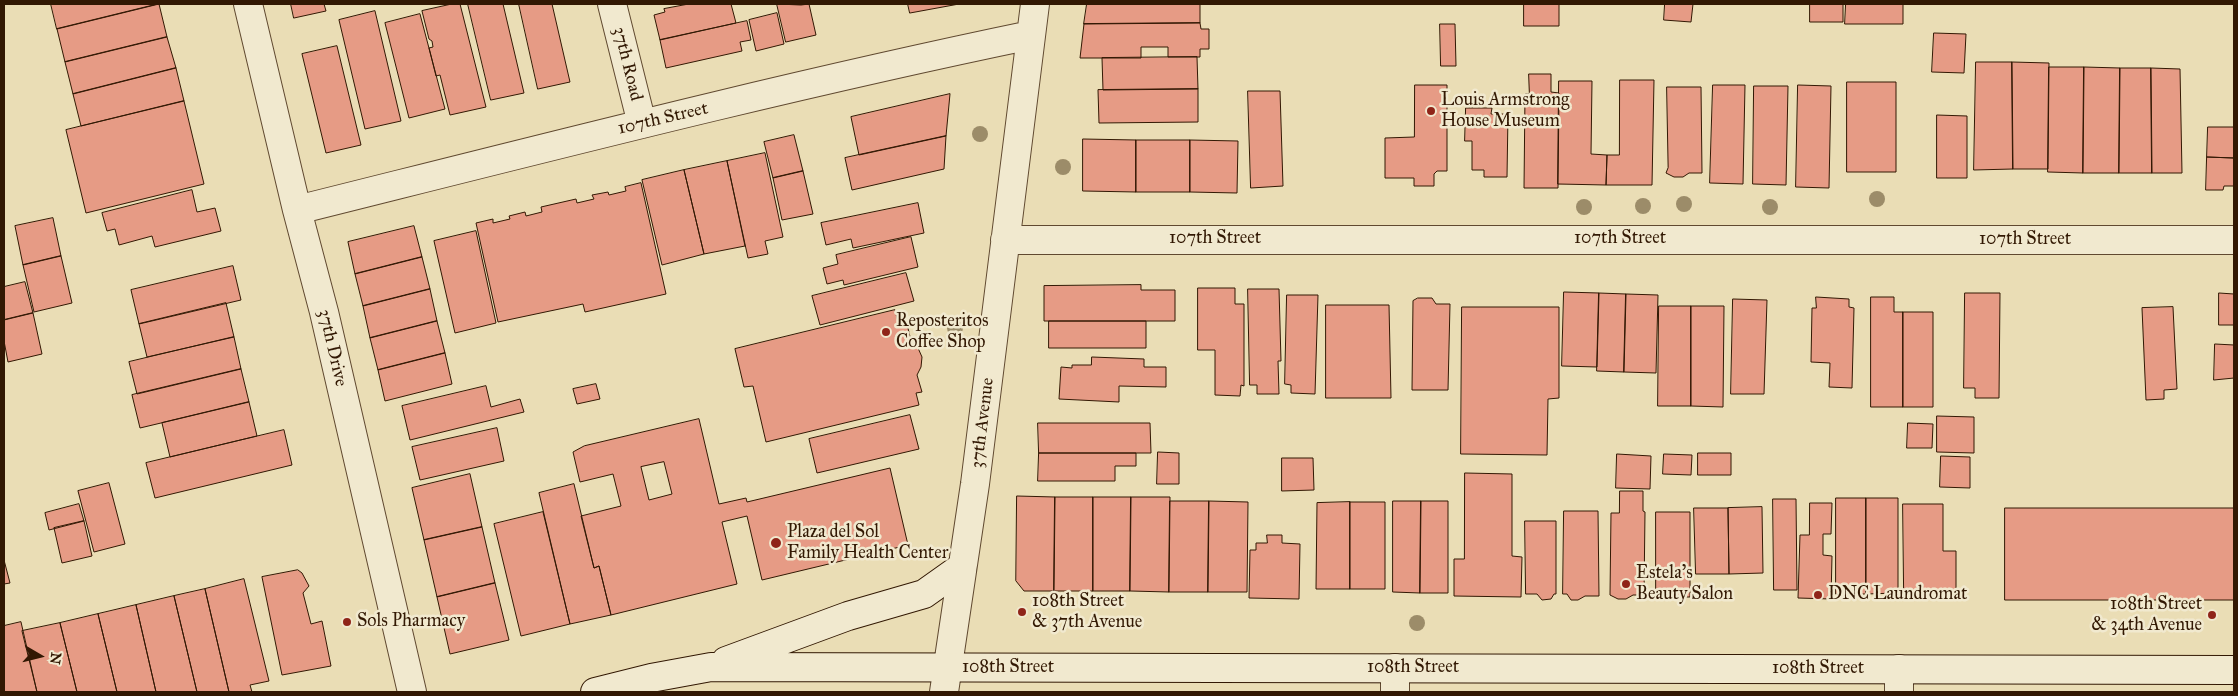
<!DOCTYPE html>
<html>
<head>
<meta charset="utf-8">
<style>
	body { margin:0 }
	#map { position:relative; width:2238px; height:696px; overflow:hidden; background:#eaddb5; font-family:"IM FELL Great Primer",serif }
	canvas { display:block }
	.frame { position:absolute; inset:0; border:5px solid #321803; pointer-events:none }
	.north { position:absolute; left:15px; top:631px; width:50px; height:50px; -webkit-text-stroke:4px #f1e9cf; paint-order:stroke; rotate:98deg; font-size:14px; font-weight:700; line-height:20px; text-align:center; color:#321803 }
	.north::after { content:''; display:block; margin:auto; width:18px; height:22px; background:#321803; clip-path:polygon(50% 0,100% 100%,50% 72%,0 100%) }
</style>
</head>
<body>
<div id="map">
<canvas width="2238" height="696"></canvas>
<div class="frame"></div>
<div class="north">N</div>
</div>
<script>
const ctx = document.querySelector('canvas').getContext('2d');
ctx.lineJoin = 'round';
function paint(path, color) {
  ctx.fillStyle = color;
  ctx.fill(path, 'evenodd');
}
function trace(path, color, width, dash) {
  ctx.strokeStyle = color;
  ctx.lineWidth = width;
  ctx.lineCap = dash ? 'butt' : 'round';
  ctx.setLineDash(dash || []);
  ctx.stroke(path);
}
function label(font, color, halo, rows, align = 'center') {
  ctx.font = font + ' "IM FELL Great Primer",serif';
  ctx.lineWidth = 5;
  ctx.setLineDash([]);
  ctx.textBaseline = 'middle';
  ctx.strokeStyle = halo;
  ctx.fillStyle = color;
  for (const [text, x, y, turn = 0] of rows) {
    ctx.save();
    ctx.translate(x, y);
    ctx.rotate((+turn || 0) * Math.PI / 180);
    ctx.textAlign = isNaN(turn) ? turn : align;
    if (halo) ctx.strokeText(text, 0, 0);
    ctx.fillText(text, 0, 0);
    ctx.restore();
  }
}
const building = new Path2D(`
	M51,4H159L57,29Z
	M159,4L167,37L65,62L57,29Z
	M291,4H324L326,11L294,18Z
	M452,4H460L486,107L450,115L440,75L436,76L429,48L433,47L432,41L429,39L422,11Z
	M468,4H503L524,93L491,100Z
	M519,4H552L570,82L538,89Z
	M689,4H731L736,23L660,40L654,15L665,12L664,9Z
	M777,4L801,5L809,4L816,35L786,42Z
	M908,4H959L910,13Z
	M1087,4H1200V23L1084,24Z
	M1524,4H1559V26H1524Z
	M1665,4H1693L1691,22L1664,20Z
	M1810,4H1843V22H1810Z
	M1846,4H1903V24H1845Z
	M375,11L401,121L365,129L339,20Z
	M777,13L784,44L756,51L749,20Z
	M420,14L445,109L409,118L385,23Z
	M747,21L751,40L740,42L742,51L666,68L660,40Z
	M1200,23L1201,29H1209V49H1200V57H1168V47H1141V58H1080L1084,24Z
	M1440,24H1455L1456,66H1441Z
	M1934,33L1966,34L1964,73L1932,72Z
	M167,37L176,68L73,94L65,62Z
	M337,46L361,145L326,153L302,54Z
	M1197,57L1198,89L1103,90L1102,58Z
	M1976,62H2012L2013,169L1974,170Z
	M2012,62L2049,63L2048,169H2013Z
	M2049,67H2084L2083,173L2048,172Z
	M2084,67L2120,68L2119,173H2083Z
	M176,68L184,101L81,126L73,94Z
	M2120,68H2151L2152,173H2119Z
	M2151,68L2180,69L2182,173H2152Z
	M1529,74H1551V92L1559,93L1558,188H1524L1525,94H1529Z
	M1620,80H1654L1652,185H1606L1607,155H1619Z
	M1559,81H1592L1591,154L1607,155L1606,185L1558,184Z
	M1847,82H1896V172H1847Z
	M1415,85H1447V171H1437L1434,174V186H1414V178H1385V138L1414,137Z
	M1713,85H1745L1743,184L1710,183Z
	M1798,85L1831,86L1829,188L1796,187Z
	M1754,86H1788L1786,185L1753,184Z
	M1667,87H1701L1702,173H1689L1683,177H1674L1666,173L1668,168Z
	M1198,89V122L1099,123L1098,90Z
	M1248,91H1280L1283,186L1251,188Z
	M950,94L946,136L859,155L851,117Z
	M184,101L204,184L86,213L66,130Z
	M1466,108H1492L1491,114H1508L1507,177H1484V170H1472V141H1465Z
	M1937,115L1967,116V178H1937Z
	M2208,127H2234V158L2207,157Z
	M794,135L803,171L773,178L764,142Z
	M946,136L944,169L852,190L845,158Z
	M1083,139L1136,140V192L1083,191Z
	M1136,140H1190V192H1136Z
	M1190,140L1238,141L1237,193L1190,192Z
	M765,153L783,237L765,241L768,254L748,258L727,161Z
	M2207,157L2234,158V186H2224L2223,190H2206Z
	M727,161L745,246L704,254L684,170Z
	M684,170L704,254L662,265L642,180Z
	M803,171L813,214L782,220L773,178Z
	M641,183L666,294L585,312L583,304L498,322L476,223L493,219V223L510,219L509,216L525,212L526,216L542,212L541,207L576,199L577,203L594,199L592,195L608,192L609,195L626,191L625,187Z
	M192,190L197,212L215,208L221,231L155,247L152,236L119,245L115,229L107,231L102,213Z
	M918,203L924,233L853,248L851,239L826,245L821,223Z
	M53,218L61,256L23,265L15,226Z
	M414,226L422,257L355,274L348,242Z
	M476,231L496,323L455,333L434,241Z
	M911,237L918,267L844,285L843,280L827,284L823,268L838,264L836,255Z
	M61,256L72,303L34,312L23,265Z
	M422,257L430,289L363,306L355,274Z
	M233,266L241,300L139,324L131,290Z
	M906,273L914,301L820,325L812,296Z
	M25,282L33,313L4,320V287Z
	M1141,285V290H1175V321H1044V286Z
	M1198,288H1235V304H1244V386L1241,385L1240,396L1215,395V350H1198Z
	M430,289L437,321L370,338L363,306Z
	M1248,289H1279L1281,361H1278L1279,394H1257V385H1250Z
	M1564,292L1599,293L1597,367L1562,366Z
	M1599,293L1626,294L1624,372L1597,371Z
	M1965,293H2000L1999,398H1975V388H1964Z
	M2219,293L2234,294V325H2219Z
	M1626,294L1658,295L1656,373L1624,372Z
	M1287,295H1318L1315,394L1291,393V385L1285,384Z
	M1816,297L1849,299V307L1854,308L1852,388L1829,387L1830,363L1811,362L1812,308H1816Z
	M1871,297H1894V312H1903V407H1871Z
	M1418,298H1432L1436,304H1450L1448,390H1412L1413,301Z
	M1733,299L1767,300L1764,394H1731Z
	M226,303L234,337L147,357L139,324Z
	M1326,305H1389L1391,398H1326Z
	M1659,306H1691V406H1658Z
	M1691,306H1724L1723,407L1691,406Z
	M1462,307H1559V398L1548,399L1547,455L1461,454Z
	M2173,307L2177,389L2164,390V399L2146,400L2142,308Z
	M895,310L899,326L907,324L911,341L918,348L922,357L921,367L917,375L922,392L916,393L919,405L766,442L753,386L744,387L735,349Z
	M1903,312H1933V407H1903Z
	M33,313L42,354L8,362L4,341V320Z
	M437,321L445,353L378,370L370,338Z
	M1049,321H1146V348H1049Z
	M234,337L241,369L137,394L129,362Z
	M2215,344L2234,345V378L2214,380Z
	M445,353L452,384L385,401L378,370Z
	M1092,357L1144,359V367H1166V387L1119,386V402L1059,399L1061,367L1072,368V365H1091Z
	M241,369L249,402L140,428L132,395Z
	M596,384L600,399L577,404L573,389Z
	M486,386L491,407L520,399L524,412L410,440L402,406Z
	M249,402L257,436L170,457L162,423Z
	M910,415L919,449L817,473L809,439Z
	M1937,416L1974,417V453L1937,452Z
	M699,419L719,504L746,498L747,502L890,468L908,545L762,580L747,516L722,522L737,584L611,615L599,566L594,568L581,516L621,506L613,474L580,482L573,452L584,446ZM664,462L672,494L649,500L641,467Z
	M1038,423H1150L1151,453H1039Z
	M1908,423L1933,424L1932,448H1907Z
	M497,428L504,461L420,480L412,447Z
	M284,430L292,465L155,498L146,463Z
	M1158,452L1179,453V484H1157Z
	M1039,453H1136V466H1115V481H1038Z
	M1698,453H1731V475H1698Z
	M1617,454L1651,456L1650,489L1616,488Z
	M1664,454L1692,455L1691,475L1663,474Z
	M1941,456L1970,457V488L1940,487Z
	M1282,458H1313L1314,490L1282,491Z
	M1465,473L1512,474V556L1522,557L1521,597L1454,596V559H1464Z
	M470,474L482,527L424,540L412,488Z
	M109,483L125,544L94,552L78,491Z
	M574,484L594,568L599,566L611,615L570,624L539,493Z
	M1620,491H1643V511L1645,512L1644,595H1633L1626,599H1618L1610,595L1611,513H1619Z
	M1017,496L1055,497L1054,591H1024L1016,581Z
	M1055,497H1093V591H1054Z
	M1093,497H1131L1130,591H1093Z
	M1131,497H1170L1169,592L1130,591Z
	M1836,498H1866V594H1836Z
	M1866,498H1898V593L1866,594Z
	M1773,499H1796L1797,590H1774Z
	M1170,501H1209L1208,592H1169Z
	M1209,501L1248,502L1247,592H1208Z
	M1393,501H1421L1420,593L1393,592Z
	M1421,501H1448V593H1420Z
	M1350,502H1385V589H1350Z
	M1350,502V589H1316L1317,503Z
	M1810,503H1832L1831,534H1823V555L1832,556L1831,599L1798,598L1800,535H1809Z
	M79,504L84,521L49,530L45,513Z
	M1903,504H1943V551H1956V590H1904Z
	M1762,507L1763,573L1729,574L1728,508Z
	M1694,508H1728L1729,574H1696Z
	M2005,508H2234V600H2005Z
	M1564,511H1598L1599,596H1585L1578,600H1571L1567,594H1563Z
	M543,512L570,624L521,636L494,524Z
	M1656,512H1690V597H1678L1670,600H1663L1656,596Z
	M84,521L92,556L62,563L54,528Z
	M1525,521H1556V594H1554L1551,599L1542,600L1537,594H1526Z
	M482,527L495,583L437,597L424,540Z
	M1267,535H1282V543L1300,544L1299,599L1249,598L1250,550H1256V543H1267Z
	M4,560L10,583L4,584Z
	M298,570L302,573L309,586L303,593L311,624L322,621L331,666L282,675L262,577Z
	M244,579L269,681L250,685L252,692H229L205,589Z
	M495,583L509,640L450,654L437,597Z
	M205,589L229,692H197L174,596Z
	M174,596L197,692H156L136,605Z
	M136,605L156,692H117L98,614Z
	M98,614L117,692H77L60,623Z
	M21,622L37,692H4V626Z
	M60,623L77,692H37L22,631Z`);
const minor = new Path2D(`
	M248,4L297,210L324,312L412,692
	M612,4L642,124
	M297,210C541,149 785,86 1031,35
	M1005,240H2234
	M1395,668V692
	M944,692L975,484L1035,4
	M1899,692V669`);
const secondary = new Path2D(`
	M726,661L848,616L924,594L962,567
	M595,692L651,678L711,667L2234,670`);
const trees = [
	[980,134],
	[1063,167],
	[1877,199],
	[1684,204],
	[1643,206],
	[1584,207],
	[1770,207],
	[955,328],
	[1417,623]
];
const markers = [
	[1431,111,5,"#8f2418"],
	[886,332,5,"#8f2418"],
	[776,543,6,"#8f2418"],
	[1626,584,5,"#8f2418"],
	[1818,595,5,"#8f2418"],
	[1022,612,5,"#8f2418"],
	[2212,615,5,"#8f2418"],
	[347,622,5,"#8f2418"]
];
const streetNames = [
	["37th Road",627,64,76],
	["107th Street",663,119,-13],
	["107th Street",1215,239],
	["107th Street",1620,239],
	["107th Street",2025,240],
	["37th Drive",332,348,77],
	["37th Avenue",983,423,-83],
	["108th Street",1008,668],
	["108th Street",1413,668],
	["108th Street",1818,669]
];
const poiNames = [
	["Louis Armstrong",1441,101],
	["House Museum",1441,122],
	["Reposteritos",896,322],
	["Coffee Shop",896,343],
	["Plaza del Sol",787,533],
	["Family Health Center",787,554],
	["Estela's",1636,574],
	["Beauty Salon",1636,595],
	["DNC Laundromat",1828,595],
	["108th Street",1032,602],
	["& 37th Avenue",1032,623],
	["108th Street",2202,605,"right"],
	["& 34th Avenue",2202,626,"right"],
	["Sols Pharmacy",357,622]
];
paint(building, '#e69b85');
trace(building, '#321803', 1);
trace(minor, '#604930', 30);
trace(secondary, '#321803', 30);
trace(minor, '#f1e9cf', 28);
trace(secondary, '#f1e9cf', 28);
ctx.fillStyle = '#9c8c69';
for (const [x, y] of trees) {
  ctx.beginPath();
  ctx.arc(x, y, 8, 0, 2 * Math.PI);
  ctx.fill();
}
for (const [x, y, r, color] of markers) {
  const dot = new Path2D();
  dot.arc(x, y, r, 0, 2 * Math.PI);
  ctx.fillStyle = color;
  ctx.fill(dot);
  trace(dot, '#f1e9cf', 2);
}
label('18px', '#321803', '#f1e9cf', streetNames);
label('18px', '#321803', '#f1e9cf', poiNames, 'left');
</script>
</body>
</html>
